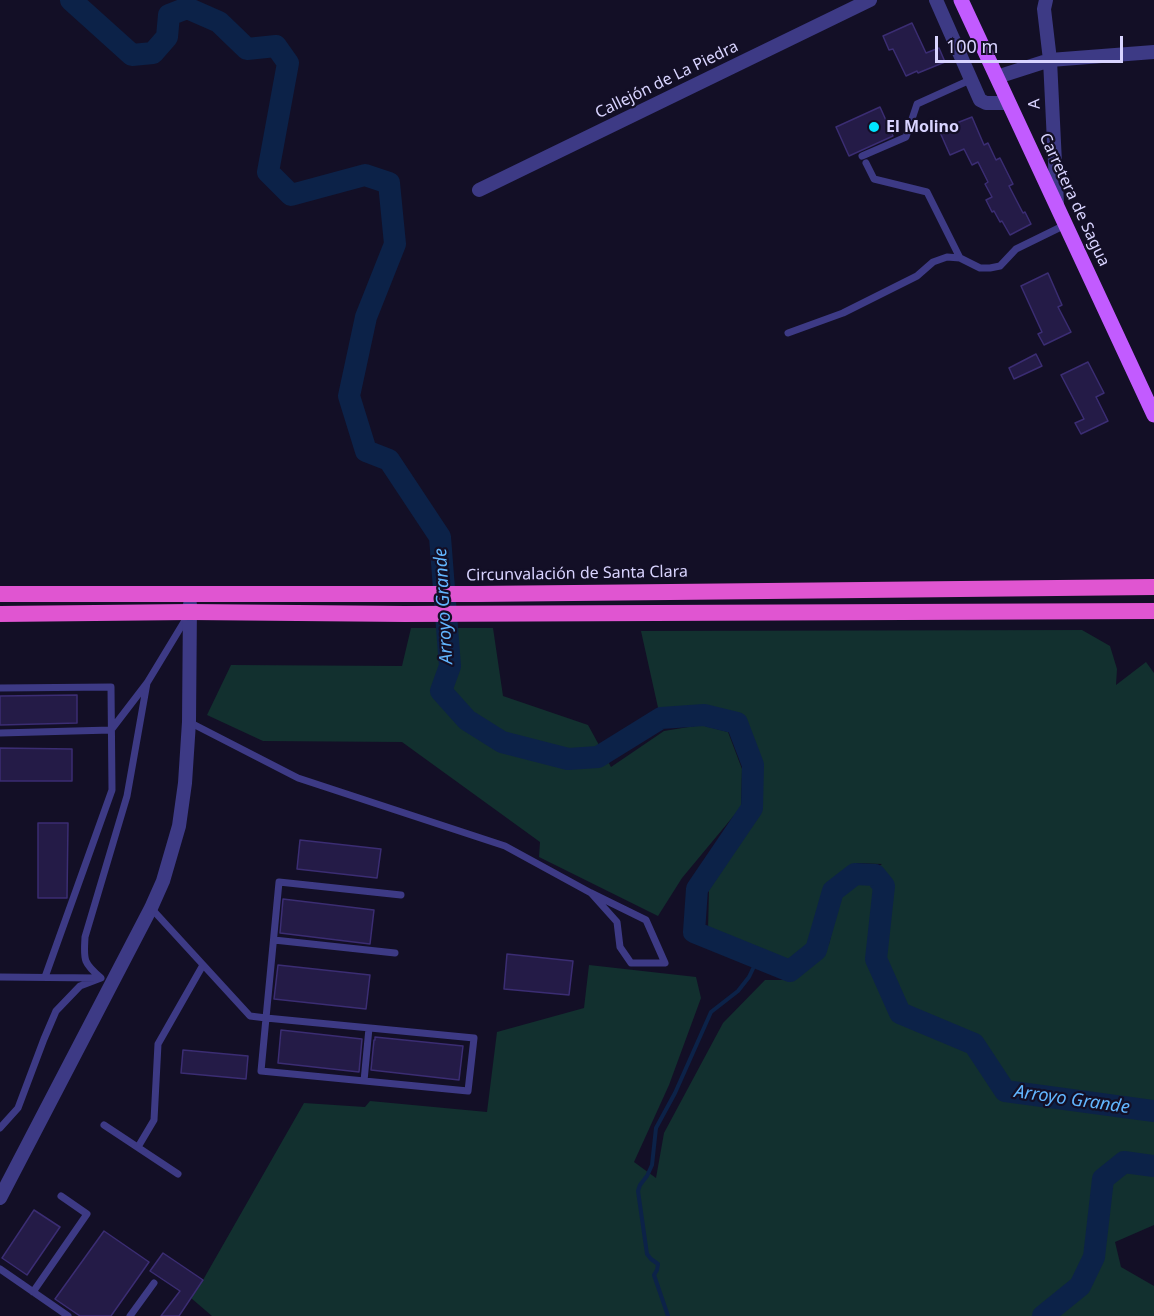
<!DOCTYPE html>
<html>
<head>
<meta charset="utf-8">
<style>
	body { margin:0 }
	#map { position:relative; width:1154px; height:1316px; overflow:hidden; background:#130f26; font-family:"Noto Sans",sans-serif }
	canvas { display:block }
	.scale { position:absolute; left:935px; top:36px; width:188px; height:27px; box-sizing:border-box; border:3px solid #d9d4ff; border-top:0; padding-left:8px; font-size:18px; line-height:21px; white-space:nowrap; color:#d9d4ff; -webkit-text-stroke:4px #130f26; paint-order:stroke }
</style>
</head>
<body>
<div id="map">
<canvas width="1154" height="1316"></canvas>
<div class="scale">100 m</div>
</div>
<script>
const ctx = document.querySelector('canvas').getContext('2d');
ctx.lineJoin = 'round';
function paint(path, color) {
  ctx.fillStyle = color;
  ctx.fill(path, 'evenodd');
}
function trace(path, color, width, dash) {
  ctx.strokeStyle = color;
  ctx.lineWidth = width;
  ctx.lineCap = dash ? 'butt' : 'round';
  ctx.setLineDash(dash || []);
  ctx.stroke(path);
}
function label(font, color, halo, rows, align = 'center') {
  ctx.font = font + ' "Noto Sans",sans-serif';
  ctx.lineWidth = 4.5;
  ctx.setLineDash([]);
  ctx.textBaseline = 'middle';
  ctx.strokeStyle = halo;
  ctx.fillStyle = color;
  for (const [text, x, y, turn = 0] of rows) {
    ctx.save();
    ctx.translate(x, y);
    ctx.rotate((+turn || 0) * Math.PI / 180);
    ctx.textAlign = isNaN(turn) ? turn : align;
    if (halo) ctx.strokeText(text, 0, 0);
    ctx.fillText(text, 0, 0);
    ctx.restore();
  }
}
const green = new Path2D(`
	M411,628H493L503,696L588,725L611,767L664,731L701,725L728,732L742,769L741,807L682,878L658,916L539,857L540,842L402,742L263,741L207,715L231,665L402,666Z
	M1082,630L1110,646L1117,669L1116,685L1146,662L1154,673V1225L1115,1242L1121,1267L1154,1286V1316H212L191,1298L203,1280L304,1103L365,1107L370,1101L487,1112L497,1032L584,1008L589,965L696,977L701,998L669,1085L634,1162L656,1178L664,1133L723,1023L765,980H793L829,944L841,895L882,864L855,863L830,883L809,945L787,962L708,930L709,890L759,813L760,767L745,720L702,708L659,712L641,631Z`);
const stream = new Path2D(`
	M668,1316L654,1275L657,1270L658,1264L651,1259L647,1254L638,1191L640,1185L647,1176L652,1165L656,1128L675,1093L711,1012L738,991L749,977L758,958`);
const river = new Path2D(`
	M71,0L132,55L153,53L167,37L169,15L187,8L219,22L247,49L276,46L288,63L268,172L291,195L365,175L389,183L395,244L366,317L349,396L366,451L389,460L440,537L450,666L441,691L467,720L502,742L568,759L598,757L661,718L704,715L737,723L753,765L752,808L697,889L694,932L790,971L816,950L833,891L855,874L875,875L884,886L876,959L900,1013L974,1044L1005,1091L1154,1111
	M1043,1316L1080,1286L1094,1257L1103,1179L1124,1162L1154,1166`);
const building = new Path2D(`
	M912,23L926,53L939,48L945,62L918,73L917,71L906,76L893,49L889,50L883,36Z
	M880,107L893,136L849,156L836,127Z
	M972,117L984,145L988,143L996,160L1000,158L1013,184L1009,186L1023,213L1025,212L1031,224L1010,235L1002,221L1000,222L994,211L992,212L986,200L992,197L985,184L988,182L978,162L972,165L964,149L950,155L939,130Z
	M1048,273L1062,305L1058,307L1071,332L1044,345L1038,334L1042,332L1021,286Z
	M1036,354L1042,366L1014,379L1009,368Z
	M1088,362L1104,393L1096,397L1108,421L1081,434L1075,423L1084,419L1061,375Z
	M77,695V723L0,725V696Z
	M0,748L72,749V781H0Z
	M38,823H68L67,898H38Z
	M300,840L381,849L377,878L297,869Z
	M283,899L374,910L370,944L280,933Z
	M507,954L573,961L569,995L504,989Z
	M278,965L370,975L366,1009L274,999Z
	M281,1030L362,1039L359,1072L278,1063Z
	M375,1037L463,1046L459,1080L371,1070L374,1040H375Z
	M183,1050L248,1056L246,1079L181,1073Z
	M34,1210L60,1227L27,1275L2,1258Z
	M104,1231L149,1262L111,1316H80L55,1299Z
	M163,1253L203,1280L179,1316H161L180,1291L150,1271Z`);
const service = new Path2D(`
	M862,156L906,137L917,104L970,80
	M866,163L874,179L927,192L960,258
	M788,333L843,313L917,276L933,262L947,257L960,258L980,268H990L1000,266L1016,249L1065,225
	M0,688L111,687L112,790L45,977
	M189,722L298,778L505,846L591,893L646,920L665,963H631L620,947L617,922L591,893
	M0,733L111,730L147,683L187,617
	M151,908L250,1016L266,1018L261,1071L468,1091L474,1038L266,1018L279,882L401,895
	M274,940L395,953
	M0,977L97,978
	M364,1081L369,1028
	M104,1125L178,1174
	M0,1128L18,1108L44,1039L56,1011L80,986L101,978C82,962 84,959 85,937L127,796L147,683
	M138,1147L154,1120L158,1044L203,965
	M0,1269L68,1316
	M33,1292L87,1214L61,1196
	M130,1316L154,1283`);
const minor = new Path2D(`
	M936,0L980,100L986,103H1009
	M1046,0L1044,9L1050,60L1057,204
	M997,77L1050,60L1154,52
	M479,190L870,0
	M0,1198L151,908L163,881L179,826L185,783L189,722L190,604`);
const primary = new Path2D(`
	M961,0L1154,415`);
const trunk = new Path2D(`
	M0,594H477L1154,587
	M0,614L190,612L405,614L1154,611`);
const markers = [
	[874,127,6,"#00e5ff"]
];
const streetNames = [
	["Callejón de La Piedra",667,80,-26],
	["A",1035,104,-93],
	["Carretera de Sagua",1074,200,65],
	["Circunvalación de Santa Clara",577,574,-1]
];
const poiNames = [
	["El Molino",886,127]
];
const waterNames = [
	["Arroyo Grande",444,606,-93],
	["Arroyo Grande",1072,1100,8]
];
paint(green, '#12302f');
trace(stream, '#0c2248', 4);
trace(river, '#0c2248', 22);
paint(building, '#241b47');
trace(building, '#3b2d73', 1.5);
trace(service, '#3d3a85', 7);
trace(minor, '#3d3a85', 14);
trace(primary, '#c25bff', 15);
trace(trunk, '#e055d1', 16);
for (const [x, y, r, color] of markers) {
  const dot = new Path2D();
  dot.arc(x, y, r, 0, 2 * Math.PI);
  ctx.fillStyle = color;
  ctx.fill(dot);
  trace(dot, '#130f26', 2);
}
label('16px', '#d9d4ff', '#130f26', streetNames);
label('bold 16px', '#d9d4ff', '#130f26', poiNames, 'left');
label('italic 18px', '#62b6ff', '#130f26', waterNames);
</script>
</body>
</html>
